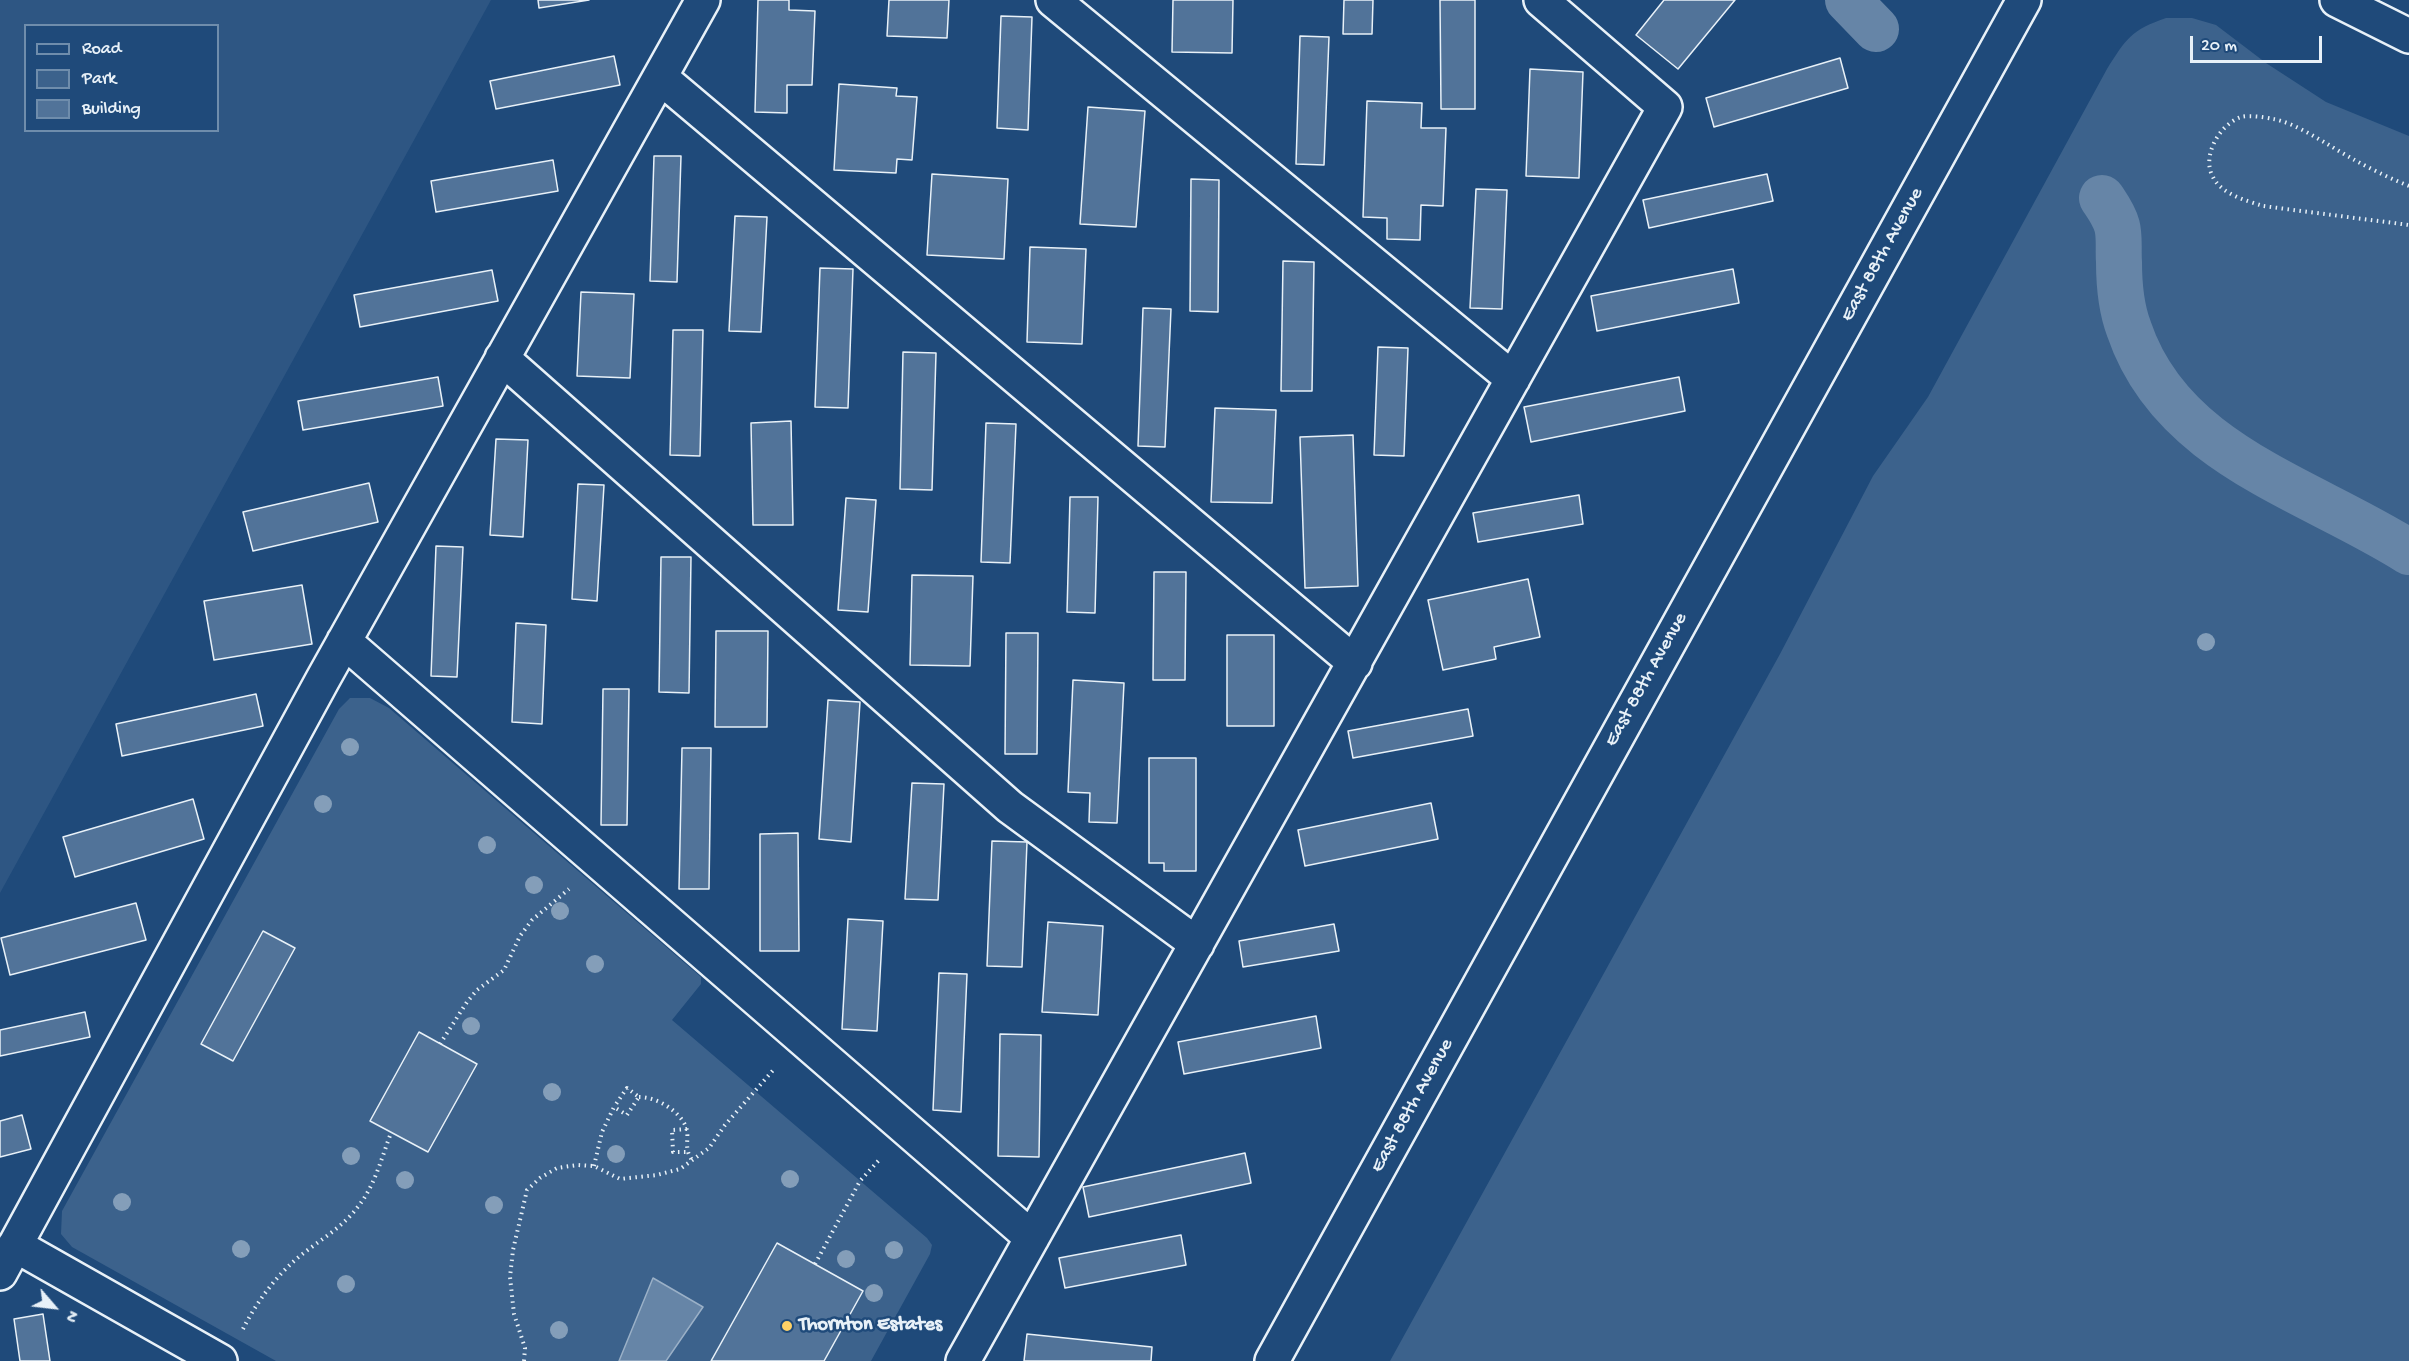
<!DOCTYPE html>
<html>
<head>
<meta charset="utf-8">
<style>
	body { margin:0 }
	#map { position:relative; width:2409px; height:1361px; overflow:hidden; background:#1f4a7a; font-family:"Gochi Hand",sans-serif }
	canvas { display:block }
	.legend { position:absolute; left:24px; top:24px; width:195px; height:108px; box-sizing:border-box; background:#1f4a7a; border:2px solid #6f8dac; margin:0; padding:8px 10px; list-style:none; font-size:18px; color:#e8f1f8 }
	.legend li { display:flex; align-items:center; gap:12px; height:30px }
	.legend b { width:30px; border:2px solid #6f8dac }
	.north { position:absolute; left:24px; top:1277px; width:60px; height:60px; -webkit-text-stroke:4px #1f4a7a; paint-order:stroke; rotate:118deg; font-size:16px; font-weight:700; line-height:24px; text-align:center; color:#e8f1f8 }
	.north::after { content:''; display:block; margin:auto; width:21px; height:27px; background:#e8f1f8; clip-path:polygon(50% 0,100% 100%,50% 72%,0 100%) }
	.scale { position:absolute; left:2190px; top:36px; width:132px; height:27px; box-sizing:border-box; border:3px solid #e8f1f8; border-top:0; padding-left:8px; font-size:18px; line-height:21px; white-space:nowrap; color:#e8f1f8; -webkit-text-stroke:4px #1f4a7a; paint-order:stroke }
</style>
</head>
<body>
<div id="map">
<canvas width="2409" height="1361"></canvas>
<ul class="legend">
<li><b style="height:8px;background:#1f4a7a"></b>Road</li>
<li><b style="height:16px;background:#3c628c"></b>Park</li>
<li><b style="height:16px;background:#517399"></b>Building</li>
</ul>
<div class="north">N</div>
<div class="scale">20 m</div>
</div>
<script>
const ctx = document.querySelector('canvas').getContext('2d');
ctx.lineJoin = 'round';
function paint(path, color) {
  ctx.fillStyle = color;
  ctx.fill(path, 'evenodd');
}
function trace(path, color, width, dash) {
  ctx.strokeStyle = color;
  ctx.lineWidth = width;
  ctx.lineCap = dash ? 'butt' : 'round';
  ctx.setLineDash(dash || []);
  ctx.stroke(path);
}
function label(font, color, halo, rows, align = 'center') {
  ctx.font = font + ' "Gochi Hand",sans-serif';
  ctx.lineWidth = 5;
  ctx.setLineDash([]);
  ctx.textBaseline = 'middle';
  ctx.strokeStyle = halo;
  ctx.fillStyle = color;
  for (const [text, x, y, turn = 0] of rows) {
    ctx.save();
    ctx.translate(x, y);
    ctx.rotate((+turn || 0) * Math.PI / 180);
    ctx.textAlign = isNaN(turn) ? turn : align;
    if (halo) ctx.strokeText(text, 0, 0);
    ctx.fillText(text, 0, 0);
    ctx.restore();
  }
}
const built = new Path2D(`
	M0,0H491L0,893ZM26,26H218V130H26Z`);
const green = new Path2D(`
	M2166,18H2192L2216,25L2266,63L2326,102L2409,136V1361H1390L1780,654L1873,476L1928,397L2107,69C2126,39 2131,30 2166,18Z
	M350,698H370L389,708L701,977V984L672,1020L927,1238L932,1245L930,1254L871,1361H276L72,1247L61,1234L62,1211L339,709Z`);
const water = new Path2D(`
	M653,1278L703,1307L666,1361H619Z`);
const canal = new Path2D(`
	M1848,0L1876,29
	M2102,198C2108,207 2114,215 2117,226C2120,237 2118,251 2119,262C2119,285 2121,308 2129,329C2171,454 2308,488 2409,552`);
const building = new Path2D(`
	M538,0H589L539,8Z
	M758,0H789V10L815,11L812,85H787V113L755,112Z
	M889,0H949L947,38L887,36Z
	M1173,0H1233L1232,53L1172,52Z
	M1344,0H1373L1372,34H1343Z
	M1440,0H1475V109H1441Z
	M1664,0H1735L1678,69L1636,35Z
	M1001,16L1032,17L1028,130L997,128Z
	M1300,36L1329,37L1324,165L1296,164Z
	M614,56L620,85L496,109L490,81Z
	M1840,58L1848,88L1714,127L1706,98Z
	M1530,69L1583,72L1579,178L1526,176Z
	M839,84L897,88L896,96L917,97L912,160L897,159L896,173L834,170Z
	M1367,101L1422,103L1421,128H1446L1443,206L1421,205L1420,240L1387,239V218L1363,217Z
	M1088,107L1145,111L1136,227L1080,224Z
	M654,156H681L677,282L650,281Z
	M553,160L558,191L436,212L431,181Z
	M932,174L1008,179L1004,259L927,255Z
	M1767,174L1773,201L1649,228L1643,200Z
	M1191,179L1219,180L1218,312L1190,311Z
	M1476,189L1507,190L1502,309L1470,308Z
	M735,216L767,217L761,332L729,331Z
	M1030,247L1086,249L1082,344L1027,342Z
	M1283,261L1314,262L1312,391H1281Z
	M820,268L853,269L848,408L815,407Z
	M1733,269L1739,303L1597,331L1591,296Z
	M492,270L498,301L360,327L354,295Z
	M581,292L634,294L630,378L577,376Z
	M1143,308L1171,309L1165,447L1138,446Z
	M673,330H703L700,456L670,455Z
	M1378,347L1408,348L1404,456L1374,455Z
	M903,352L936,353L932,490L900,489Z
	M438,377L443,406L303,430L298,401Z
	M1679,377L1685,411L1531,442L1524,407Z
	M1215,408L1276,410L1272,503L1211,502Z
	M791,421L793,525H753L751,423Z
	M986,423L1016,424L1010,563L981,562Z
	M1353,435L1358,586L1305,588L1300,437Z
	M496,439L528,440L523,537L490,535Z
	M369,483L378,522L253,551L243,512Z
	M578,484L604,485L597,601L572,599Z
	M1579,495L1583,524L1478,542L1473,513Z
	M1070,497H1098L1095,613L1067,612Z
	M846,498L876,500L868,612L838,610Z
	M436,546L463,547L457,677L431,676Z
	M661,557H691L689,693L659,692Z
	M1154,572H1186L1185,680H1153Z
	M912,575L973,576L970,666L910,665Z
	M1528,579L1540,637L1494,647L1496,659L1443,670L1428,600Z
	M302,585L312,644L214,660L204,601Z
	M516,623L546,625L542,724L512,722Z
	M716,631H768L767,727H715Z
	M1006,633H1038L1037,754H1005Z
	M1227,635H1274V726H1227Z
	M1073,680L1124,683L1117,823L1089,822L1090,793L1068,792Z
	M603,689H629L627,825H601Z
	M256,694L263,726L122,756L116,724Z
	M828,700L860,702L851,842L819,839Z
	M1468,709L1473,736L1353,758L1348,731Z
	M682,748H711L709,889H679Z
	M1149,758H1196V871H1164V863H1149Z
	M912,783L944,784L938,900L905,899Z
	M193,799L204,839L75,877L63,837Z
	M1431,803L1438,839L1305,866L1298,830Z
	M798,833L799,951H760V834Z
	M992,841L1027,842L1022,967L987,966Z
	M136,903L146,940L10,975L1,938Z
	M848,919L883,921L877,1031L842,1029Z
	M1048,922L1103,926L1098,1015L1042,1012Z
	M1334,924L1339,951L1243,967L1239,941Z
	M263,931L295,948L233,1061L201,1044Z
	M939,973L967,974L961,1112L933,1110Z
	M85,1012L90,1037L0,1056V1030Z
	M1316,1016L1321,1048L1184,1074L1178,1042Z
	M419,1032L477,1064L428,1152L370,1121Z
	M1000,1034L1041,1035L1039,1157L998,1156Z
	M22,1115L31,1149L0,1157V1121Z
	M1245,1153L1251,1183L1089,1217L1083,1187Z
	M1181,1235L1186,1265L1065,1288L1059,1258Z
	M777,1243L863,1291L824,1361H711Z
	M43,1314L50,1361H20L14,1319Z
	M1027,1334L1152,1347L1151,1361H1024Z`);
const path = new Path2D(`
	M2409,186C2389,178 2369,168 2351,158C2329,146 2297,123 2273,119C2265,117 2249,115 2241,117C2220,124 2201,156 2213,177C2221,194 2247,201 2263,206L2409,225
	M440,1044L467,1002L477,990L504,970L520,936L532,920L569,889
	M639,1097C656,1097 679,1110 686,1127C690,1139 683,1147 692,1160
	M687,1129L672,1130L673,1152H687
	M594,1166L602,1132L614,1107L627,1115L639,1097L627,1088L614,1107
	M815,1264L860,1181L880,1159
	M243,1329C255,1305 273,1280 293,1262C314,1243 339,1231 357,1208C375,1186 381,1159 391,1133
	M524,1361L525,1348L514,1314L510,1277L513,1250L527,1190L540,1178L557,1168L577,1165L594,1166L620,1179L657,1175L680,1169L709,1148L725,1125L775,1068`);
const minor = new Path2D(`
	M1053,0L1513,379
	M2337,0L2409,36
	M660,77L1355,663
	M502,358L1010,807L1197,944
	M344,641L1032,1238
	M15,1245L220,1361
	M0,1273L323,679L703,0
	M963,1361L1665,107L1541,0`);
const major = new Path2D(`
	M1272,1361L2024,0`);
const trees = [
	[2206,642],
	[350,747],
	[323,804],
	[487,845],
	[534,885],
	[560,911],
	[595,964],
	[471,1026],
	[552,1092],
	[616,1154],
	[351,1156],
	[790,1179],
	[405,1180],
	[122,1202],
	[494,1205],
	[241,1249],
	[894,1250],
	[846,1259],
	[346,1284],
	[874,1293],
	[559,1330]
];
const markers = [
	[787,1326,6,"#ffd166"]
];
const streetNames = [
	["East 88th Avenue",1883,255,-61],
	["East 88th Avenue",1647,680,-61],
	["East 88th Avenue",1413,1106,-61]
];
const poiNames = [
	["Thornton Estates",799,1326]
];
paint(built, '#2e5683');
paint(green, '#3c628c');
paint(water, '#6685a7');
trace(water, '#9ab0c7', 1.5);
trace(canal, '#6685a7', 46);
paint(building, '#517399');
trace(building, '#e8f1f8', 1.5);
trace(minor, '#e8f1f8', 38);
trace(major, '#e8f1f8', 38);
trace(path, '#e8f1f8', 4, [1.5, 4.5]);
trace(minor, '#1f4a7a', 33);
trace(major, '#1f4a7a', 33);
ctx.fillStyle = '#849eb9';
for (const [x, y] of trees) {
  ctx.beginPath();
  ctx.arc(x, y, 9, 0, 2 * Math.PI);
  ctx.fill();
}
for (const [x, y, r, color] of markers) {
  const dot = new Path2D();
  dot.arc(x, y, r, 0, 2 * Math.PI);
  ctx.fillStyle = color;
  ctx.fill(dot);
  trace(dot, '#1f4a7a', 2);
}
label('20px', '#e8f1f8', '#1f4a7a', streetNames);
label('bold 20px', '#e8f1f8', '#1f4a7a', poiNames, 'left');
</script>
</body>
</html>
